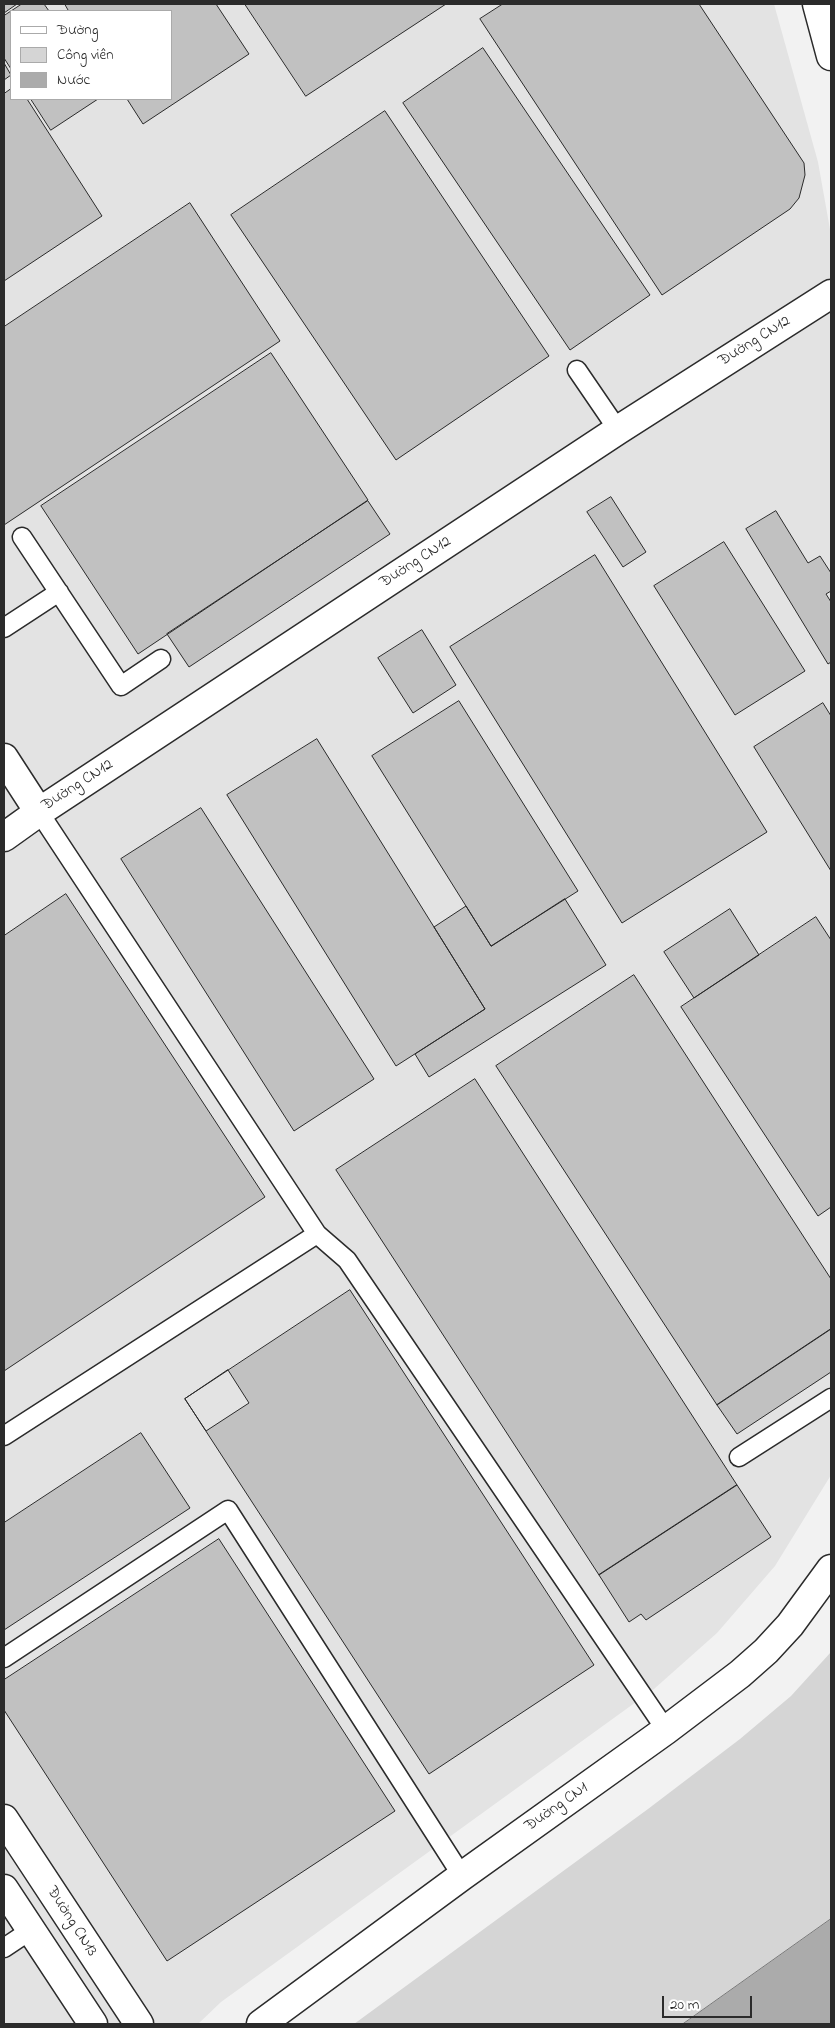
<!DOCTYPE html>
<html>
<head>
<meta charset="utf-8">
<style>
	body { margin:0 }
	#map { position:relative; width:835px; height:2028px; overflow:hidden; background:#f2f2f2; font-family:"Indie Flower",sans-serif }
	canvas { display:block }
	.frame { position:absolute; inset:0; border:5px solid #2b2b2b; pointer-events:none }
	.legend { position:absolute; left:10px; top:10px; width:162px; height:90px; box-sizing:border-box; background:#fff; border:1px solid #aaa; margin:0; padding:6px 9px; list-style:none; font-size:15px; color:#2b2b2b }
	.legend li { display:flex; align-items:center; gap:10px; height:25px }
	.legend b { width:25px; border:1px solid #aaa }
	.scale { position:absolute; left:662px; top:1996px; width:90px; height:22px; box-sizing:border-box; border:2px solid #2b2b2b; border-top:0; padding-left:6px; font-size:15px; line-height:18px; white-space:nowrap; color:#2b2b2b; -webkit-text-stroke:4px #fff; paint-order:stroke }
</style>
</head>
<body>
<div id="map">
<canvas width="835" height="2028"></canvas>
<div class="frame"></div>
<ul class="legend">
<li><b style="height:6px;background:#fff"></b>Đường</li>
<li><b style="height:14px;background:#d5d5d5"></b>Công viên</li>
<li><b style="height:14px;background:#ababab"></b>Nước</li>
</ul>
<div class="scale">20 m</div>
</div>
<script>
const ctx = document.querySelector('canvas').getContext('2d');
ctx.lineJoin = 'round';
function paint(path, color) {
  ctx.fillStyle = color;
  ctx.fill(path, 'evenodd');
}
function trace(path, color, width, dash) {
  ctx.strokeStyle = color;
  ctx.lineWidth = width;
  ctx.lineCap = dash ? 'butt' : 'round';
  ctx.setLineDash(dash || []);
  ctx.stroke(path);
}
function label(font, color, halo, rows, align = 'center') {
  ctx.font = font + ' "Indie Flower",sans-serif';
  ctx.lineWidth = 4;
  ctx.setLineDash([]);
  ctx.textBaseline = 'middle';
  ctx.strokeStyle = halo;
  ctx.fillStyle = color;
  for (const [text, x, y, turn = 0] of rows) {
    ctx.save();
    ctx.translate(x, y);
    ctx.rotate((+turn || 0) * Math.PI / 180);
    ctx.textAlign = isNaN(turn) ? turn : align;
    if (halo) ctx.strokeText(text, 0, 0);
    ctx.fillText(text, 0, 0);
    ctx.restore();
  }
}
const built = new Path2D(`
	M4,4H774L818,162L831,235V1475L775,1566L717,1633L654,1689L221,2002L198,2024H4ZM11,11H171V99H11Z`);
const green = new Path2D(`
	M831,1652V1919L683,2024H354L648,1809L740,1739L791,1696Z`);
const water = new Path2D(`
	M831,1919V2024H683Z`);
const building = new Path2D(`
	M4,4H17L4,13Z
	M22,4H44L49,11H11V69L4,58V16Z
	M65,4H216L249,54L143,124L127,99H171V11H69Z
	M245,4H446L306,96Z
	M503,4H699L804,163L805,175L799,198L790,209L662,295L480,19Z
	M483,48L650,295L570,350L403,103Z
	M4,63L11,75L4,80Z
	M11,89V99H27L102,216L4,281V94Z
	M31,99H98L51,130Z
	M385,111L549,356L396,460L231,215Z
	M190,203L280,341L4,525V327Z
	M271,353L368,500L138,654L41,506Z
	M611,497L646,552L623,567L587,512Z
	M368,501L390,534L189,667L167,634Z
	M776,511L808,563L820,556L831,573V591L826,594L831,602V662L828,664L746,529Z
	M724,542L805,671L735,715L654,586Z
	M595,555L767,832L622,923L450,647Z
	M422,630L456,685L413,713L378,658Z
	M459,701L578,891L491,946L372,756Z
	M823,703L831,716V871L754,747Z
	M317,739L485,1009L396,1066L227,795Z
	M201,808L374,1079L294,1131L121,859Z
	M66,894L265,1197L4,1371V936Z
	M565,899L606,965L429,1077L415,1054L485,1009L434,927L466,906L491,946Z
	M730,909L759,955L694,998L664,952Z
	M816,917L831,940V1207L818,1216L681,1007Z
	M634,975L831,1279V1329L717,1405L496,1066Z
	M475,1079L737,1485L599,1575L336,1170Z
	M350,1290L594,1665L429,1774L185,1399Z
	M831,1329V1372L737,1434L717,1405Z
	M228,1370L249,1403L206,1431L185,1399Z
	M141,1433L190,1508L4,1630V1523Z
	M737,1485L771,1537L646,1620L641,1614L629,1622L599,1575Z
	M219,1539L395,1811L167,1961L4,1710V1680Z`);
const service = new Path2D(`
	M577,370L618,430
	M22,537L121,686L161,659
	M4,628L59,592
	M317,1234L347,1260L666,1730
	M4,1436L317,1234L39,812
	M739,1457L831,1398
	M4,1658L228,1510L462,1876
	M4,1948L31,1930`);
const minor = new Path2D(`
	M4,758L39,812
	M4,837L39,812L618,430L831,294`);
const tertiary = new Path2D(`
	M817,4L831,56
	M4,1819L139,2024
	M4,1889L93,2024
	M261,2024L462,1876L666,1730L740,1674L766,1651L790,1625L831,1569`);
const streetNames = [
	["Đường CN12",755,342,-32],
	["Đường CN12",416,563,-33],
	["Đường CN12",78,786,-33],
	["Đường CN1",557,1808,-35],
	["Đường CN13",71,1922,57]
];
paint(built, '#e3e3e3');
paint(green, '#d5d5d5');
paint(water, '#ababab');
trace(water, '#787878', 1);
paint(building, '#c1c1c1');
trace(building, '#2b2b2b', 1);
trace(service, '#2b2b2b', 21);
trace(minor, '#2b2b2b', 31);
trace(tertiary, '#2b2b2b', 31);
trace(service, '#fff', 18);
trace(minor, '#fff', 28);
trace(tertiary, '#fff', 28);
label('16px', '#2b2b2b', '#fff', streetNames);
</script>
</body>
</html>
